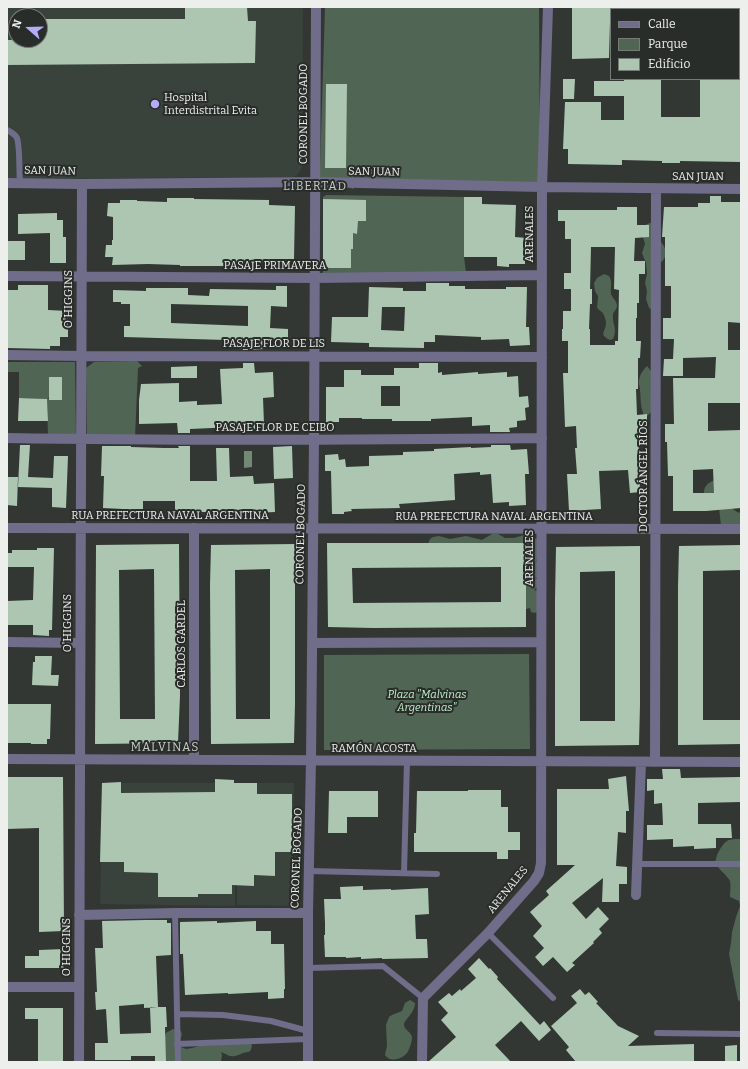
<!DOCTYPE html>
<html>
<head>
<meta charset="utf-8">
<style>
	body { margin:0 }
	#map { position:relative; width:748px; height:1069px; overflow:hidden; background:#333734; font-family:Bitter,serif }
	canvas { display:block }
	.frame { position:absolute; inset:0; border:8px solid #edefed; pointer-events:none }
	.legend { position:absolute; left:610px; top:8px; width:130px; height:72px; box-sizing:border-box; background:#292d2a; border:1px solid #777b78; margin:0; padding:5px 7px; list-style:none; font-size:12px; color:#edefed }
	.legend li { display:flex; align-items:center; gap:8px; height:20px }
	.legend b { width:20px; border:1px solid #777b78 }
	.north { position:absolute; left:8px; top:8px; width:40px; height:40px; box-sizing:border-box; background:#292d2a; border:1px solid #777b78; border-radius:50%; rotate:290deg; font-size:11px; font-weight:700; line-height:16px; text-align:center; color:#edefed }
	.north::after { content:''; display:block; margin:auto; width:14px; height:18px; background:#b5acf9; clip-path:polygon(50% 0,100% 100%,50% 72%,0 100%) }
</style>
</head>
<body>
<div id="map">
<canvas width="748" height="1069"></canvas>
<div class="frame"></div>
<ul class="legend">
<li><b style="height:5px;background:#6f6d8a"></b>Calle</li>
<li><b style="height:11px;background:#516554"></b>Parque</li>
<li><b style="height:11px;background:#acc6b1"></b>Edificio</li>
</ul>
<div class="north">N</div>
</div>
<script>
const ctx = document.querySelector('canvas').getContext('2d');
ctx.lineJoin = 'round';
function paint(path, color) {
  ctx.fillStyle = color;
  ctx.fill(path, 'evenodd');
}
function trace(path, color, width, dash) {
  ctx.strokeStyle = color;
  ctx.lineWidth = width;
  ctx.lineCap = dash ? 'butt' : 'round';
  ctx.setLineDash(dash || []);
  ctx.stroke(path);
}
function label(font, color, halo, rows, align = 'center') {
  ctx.font = font + ' Bitter,serif';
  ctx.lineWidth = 4;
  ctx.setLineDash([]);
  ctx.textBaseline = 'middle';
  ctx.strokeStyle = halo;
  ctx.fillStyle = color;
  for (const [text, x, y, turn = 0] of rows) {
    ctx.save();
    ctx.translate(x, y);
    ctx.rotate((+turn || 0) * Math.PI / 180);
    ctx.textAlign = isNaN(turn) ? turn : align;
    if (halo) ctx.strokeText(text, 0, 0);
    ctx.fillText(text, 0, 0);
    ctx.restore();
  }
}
const built = new Path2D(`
	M7,7H303L302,167L299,173L294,177L7,179ZM16,16H40V40H16Z
	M103,783H235V906L100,904Z
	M237,783H294L291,906L237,905Z`);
const green = new Path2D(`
	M325,7H539L540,179L536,184L357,185L353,189L348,187H336C331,193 323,189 321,182C319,178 320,172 320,168Z
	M326,195L464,197V257L466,273H323V197Z
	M650,223L653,224C655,230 657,235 660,240C661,243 664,245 665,249C667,256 664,262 657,264L651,309L649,308L646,299L647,291L645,283L647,274L646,263L642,253L645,244L642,233L645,225Z
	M604,274L609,276C613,282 610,288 611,294C613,299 617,301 617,306C617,309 614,311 613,314C612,325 618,328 613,339L610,340C598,334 606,332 606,323C606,319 604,316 603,313L598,309L597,307L598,298V296L595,291L594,283L597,278Z
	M137,361L142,366L138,368L135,438H87L86,368L94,362Z
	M7,362H75L76,436H48L47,399L19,398V372H7ZM49,377H61V400L48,399L49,397Z
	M647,366L651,371L652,411L647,416L644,415C640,406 641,399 640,390C640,386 638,384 639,380C640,374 643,370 647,366Z
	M717,479L733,509L737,512L741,513V531L721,526L719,507L704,497C703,486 707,483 717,479Z
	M492,534H498L505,538H514L524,535L537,539L538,557L536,560L538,565L537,577L535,578L537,579V587L534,590L537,591L538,610L535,613L531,612L530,608L526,609H523L521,570L428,544L430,539L433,537L439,536L450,539L466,536L482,540Z
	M529,654L530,749L324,750V655Z
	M739,839L741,840V1002L738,1000L729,954L731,943L732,932L736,917L740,906L739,901L730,897C730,893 731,886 730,881C727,875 719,870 716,864C714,857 723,842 729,840C732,839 736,839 739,839Z
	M410,1000L415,1003C415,1013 403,1021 404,1025C404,1030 412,1032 412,1038C412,1042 409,1050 407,1053C402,1059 390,1063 385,1055L387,1046L386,1025L389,1017L392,1015L402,1011L405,1003Z
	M173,1029L180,1030C184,1035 180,1037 180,1042C180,1044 181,1045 181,1047L186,1049L192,1048L199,1046L246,1043L251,1044L252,1046C250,1054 249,1051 243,1053C232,1058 232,1057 221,1052L222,1055L221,1062H163L164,1039L166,1033Z`);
const water = new Path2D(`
	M244,451H252V467L244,468Z`);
const building = new Path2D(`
	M185,7H247L248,21H256L255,63L7,65V40H40V19H185Z
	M572,7H611V22H610L609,58L572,59Z
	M563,79H575L574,99H563Z
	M624,79H661V117H700V79H741V162L680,161V163H662V161L622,160V165L568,164V149H563L565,102H601V120H624V96H594V81H624Z
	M326,84H347L346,168H325Z
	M710,196H721V202H741V323L728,322V350H741V403H708V431L741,430V508L706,511H673V476H668L667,442H665V424H674L673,378H715L716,357L683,358V376H663L664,359H673L674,339H663V318H671V286H665V237H662L664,207H698V203H710ZM713,469L714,493H693V470Z
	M464,197H482V204L516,205L515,237L527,238V251H525V264H509V267L497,266V257H464Z
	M167,198H194V199L269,200V205L295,206L294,259H270V263L240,262L239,266H180V265L148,264L112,265L113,257H105L106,245H112V240H113V217L107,216L108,203H120V200H137V201L167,202Z
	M323,199L366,200V221H358L357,234L353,233V249H351V268H323Z
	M617,207H637V225H649V237L635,238L634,261H645V274H639V303H637V318H636V341H641L640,358H638V389H636L637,415L647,414V425H638L640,492L630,493L628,470L599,471L601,509L569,511L567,474H577L575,448H577L576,426L565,427L563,373H568V341H562V329H563V311H571V289H564V273H571V239H565V221H558V210H617ZM591,247H615L614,289L619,290L618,341H615V345H590V329H589L590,304H592V289H590Z
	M57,213V220H63V237H66V263H50V233L18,234V214Z
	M7,241H25V260H7Z
	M426,283H449V286H465V289H506V287H527L526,327H529L530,345L510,346L509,339L481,340V337L435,335V342H424V348L369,347V343L331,342L332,317H368L369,287L403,288V291H426ZM382,307H405L404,331L381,330Z
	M18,285H48V310L68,311V337H60V346H50V349L7,348V290H18Z
	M276,286H287V307L271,306L270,328L288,329V341L264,340V349L243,350V349H240V341H226V340L124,337V326H130V304H121V302H113V290L146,291V288H188V295L209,296L210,289L276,290ZM171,304L248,306V326L171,323Z
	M243,363H254L255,373L273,372L274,397L263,398L264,424L256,425V429L235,430V427L190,429V433H178L177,423L139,424V400L141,384L179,383V402L197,401V405L222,404L220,369L243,368Z
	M419,363H438V373L442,372V375L478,372V374L507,372V377L518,376L519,397L528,396L529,407L525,408L526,420L517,421V427L509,428L510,432H490V425L472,426V417L431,419V421H392V419H362V418H339V422H326V387H344V370H361V375H394V368H419ZM381,386H400V406H381Z
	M197,366V378H171V367Z
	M49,377H62V400H49Z
	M19,398L47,399L48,421H18Z
	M20,445H30L28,477L53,478L54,456H68L66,508L52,507V488L18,487Z
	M491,445H510L511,450L527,449L529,474H525L526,505L509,506V502L493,503L491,474L480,475V472L454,474L455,500L399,504L400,508L351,509L352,511L344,512V514H332L331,471H325V455L338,454L339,460L345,459L346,467L369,466V456L403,455V452L434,451V449L471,447V448L491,447Z
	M102,446H131V447L164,448H179L178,446H190V481H217L216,448H229L230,477L253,476L254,484L274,483L275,512L233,514V515H223V512H175V501H143V510L103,508L104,476H101Z
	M292,446L293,478L274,479L273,447Z
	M7,477H18L17,506L7,505Z
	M327,543H526V627L373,628L328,627ZM501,567V602L353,603L352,568Z
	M179,544L180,696L178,743L95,744L96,545ZM154,569L155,719H120L119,570Z
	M295,544V704L294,743L211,744L210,585L211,545ZM270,569V719H236L235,570Z
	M741,545V570L703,571V720H741V744L678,745V586L679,546Z
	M640,546V705L639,745L555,746V599L556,547ZM615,571V721H580V572Z
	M37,548H54L52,630H49V636L33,635V625H7V601L33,600L34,567H7V553H12V550H37Z
	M35,656H52L51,675H59L58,686L32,685L33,662H35Z
	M7,704H51L50,739H47V744H31V743H7Z
	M662,769H680L681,778L740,777V789H741V802L698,803V824H731L732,838H716V848L694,849V846L673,847V839L647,840V825H663L662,803L654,804V790L647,791V779H663Z
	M626,776L629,811H626V833L618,832L616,866L627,867V884H619V902H602L603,878L572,903L586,919L598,907L609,919L599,929L602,933L593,942L594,943L572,963L575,965L567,972L553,957L543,966L535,957L544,948L533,936L542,926L530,912L549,895L546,891L575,865H557V789H609L608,779Z
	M7,777H63L64,931L39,932V828L7,829Z
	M215,779L234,780V783H257V794H292V852H275V876L254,875V886L232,885V894H198V897H158V873L124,872V862H100L102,783L121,782V793L215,792Z
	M468,790H501V807H508V832H520V850H508V859H497V852H414V833H416L417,791H468Z
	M329,791H378V817H347V833H328Z
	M363,886V890L391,889V890L428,888L429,914L415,915L416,939H427L428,958L382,959V958L361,959V957L346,958V957H325L324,935H325V923L324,899H341L340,887Z
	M146,920H167V923H171V955L156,956L158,1007L144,1008V1004L119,1006L120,1034L151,1033L150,1007H166L167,1027H165L166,1062H155V1056H131V1060H95V1043H108L106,1009L96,1010L95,992H97L95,948H103L102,921Z
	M217,921V923L256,921V931H271V944H284L285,989H284V998L268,999V992L228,994V993L185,995L183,954H180V922Z
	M64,949V968H25V956H39V950Z
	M479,958L489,969L490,968L498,977L497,979L540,1025L544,1021L551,1030L539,1041L521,1021L495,1045L511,1062H428L456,1037L441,1020L448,1013L438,1002L449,993L452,996L460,989L461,991L476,978L468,969Z
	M580,989L585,995L589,992L598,1002L596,1003L618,1026L639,1036L628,1046L694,1044V1062H576L566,1050L569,1047L551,1026L577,1003L571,996Z
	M25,1008H63V1062H38V1019H25Z
	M737,1045V1062H725V1046Z`);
const lane = new Path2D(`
	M7,130C11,132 15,134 17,138C20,146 19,173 20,183
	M637,864H741
	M309,871L437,874
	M404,873L407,761
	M175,913L178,1062
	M488,933L553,998
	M308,968L383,966L423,998
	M177,1014L223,1015L271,1021L308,1031
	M657,1033L741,1034
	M177,1044L308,1039`);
const street = new Path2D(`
	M7,183L82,184L316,182L542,187L741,189
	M7,276L315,278L542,275
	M7,355L81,356L542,357
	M7,438C185,441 364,440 542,438
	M7,528L741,529
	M194,528V760
	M7,642L80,643
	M312,643L541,642
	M7,759L741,762
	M655,762L656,189
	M636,895L641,762
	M79,915L177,913H308
	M7,987H79
	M79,1062L82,184
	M308,1062V913L311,760L314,440L316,7
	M422,1062L423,998L488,933L534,881L539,873L541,863L542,187L548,7`);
const markers = [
	[155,104,5,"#b5acf9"]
];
const poiNames = [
	["Hospital",164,98],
	["Interdistrital Evita",164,111]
];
const streetNames = [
	["CORONEL BOGADO",304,114,-90],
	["SAN JUAN",50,171,1],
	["SAN JUAN",374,172,1],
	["SAN JUAN",698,177],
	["ARENALES",530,234,-90],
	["PASAJE PRIMAVERA",275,266],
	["O'HIGGINS",69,299,-90],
	["PASAJE FLOR DE LIS",274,344],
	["PASAJE FLOR DE CEIBO",275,428],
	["DOCTOR ÁNGEL RÍOS",644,476,-90],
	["RUA PREFECTURA NAVAL ARGENTINA",170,516],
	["RUA PREFECTURA NAVAL ARGENTINA",494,517],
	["CORONEL BOGADO",301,534,-89],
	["ARENALES",530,558,-90],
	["O'HIGGINS",68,623,-90],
	["CARLOS GARDEL",182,644,-90],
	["RAMÓN ACOSTA",374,749],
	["CORONEL BOGADO",297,858,-88],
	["ARENALES",508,890,-51],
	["O'HIGGINS",67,947,-90]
];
const parkNames = [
	["Plaza \"Malvinas",427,695],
	["Argentinas\"",427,708]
];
const neighbourhoodNames = [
	["LIBERTAD",315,187],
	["MALVINAS",165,748]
];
paint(built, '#39423b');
paint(green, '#516554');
paint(water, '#718975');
paint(building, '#acc6b1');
trace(lane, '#6f6d8a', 6);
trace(street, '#6f6d8a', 10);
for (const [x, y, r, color] of markers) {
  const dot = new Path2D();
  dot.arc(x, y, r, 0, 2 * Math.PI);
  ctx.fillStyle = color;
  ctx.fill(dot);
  trace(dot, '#292d2a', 1.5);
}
label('11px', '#edefed', '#292d2a', poiNames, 'left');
label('11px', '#edefed', '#292d2a', streetNames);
label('italic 11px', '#c2f1ca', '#292d2a', parkNames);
ctx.letterSpacing = '1px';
label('12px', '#c6cac6', '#292d2a', neighbourhoodNames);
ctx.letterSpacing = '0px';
</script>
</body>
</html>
